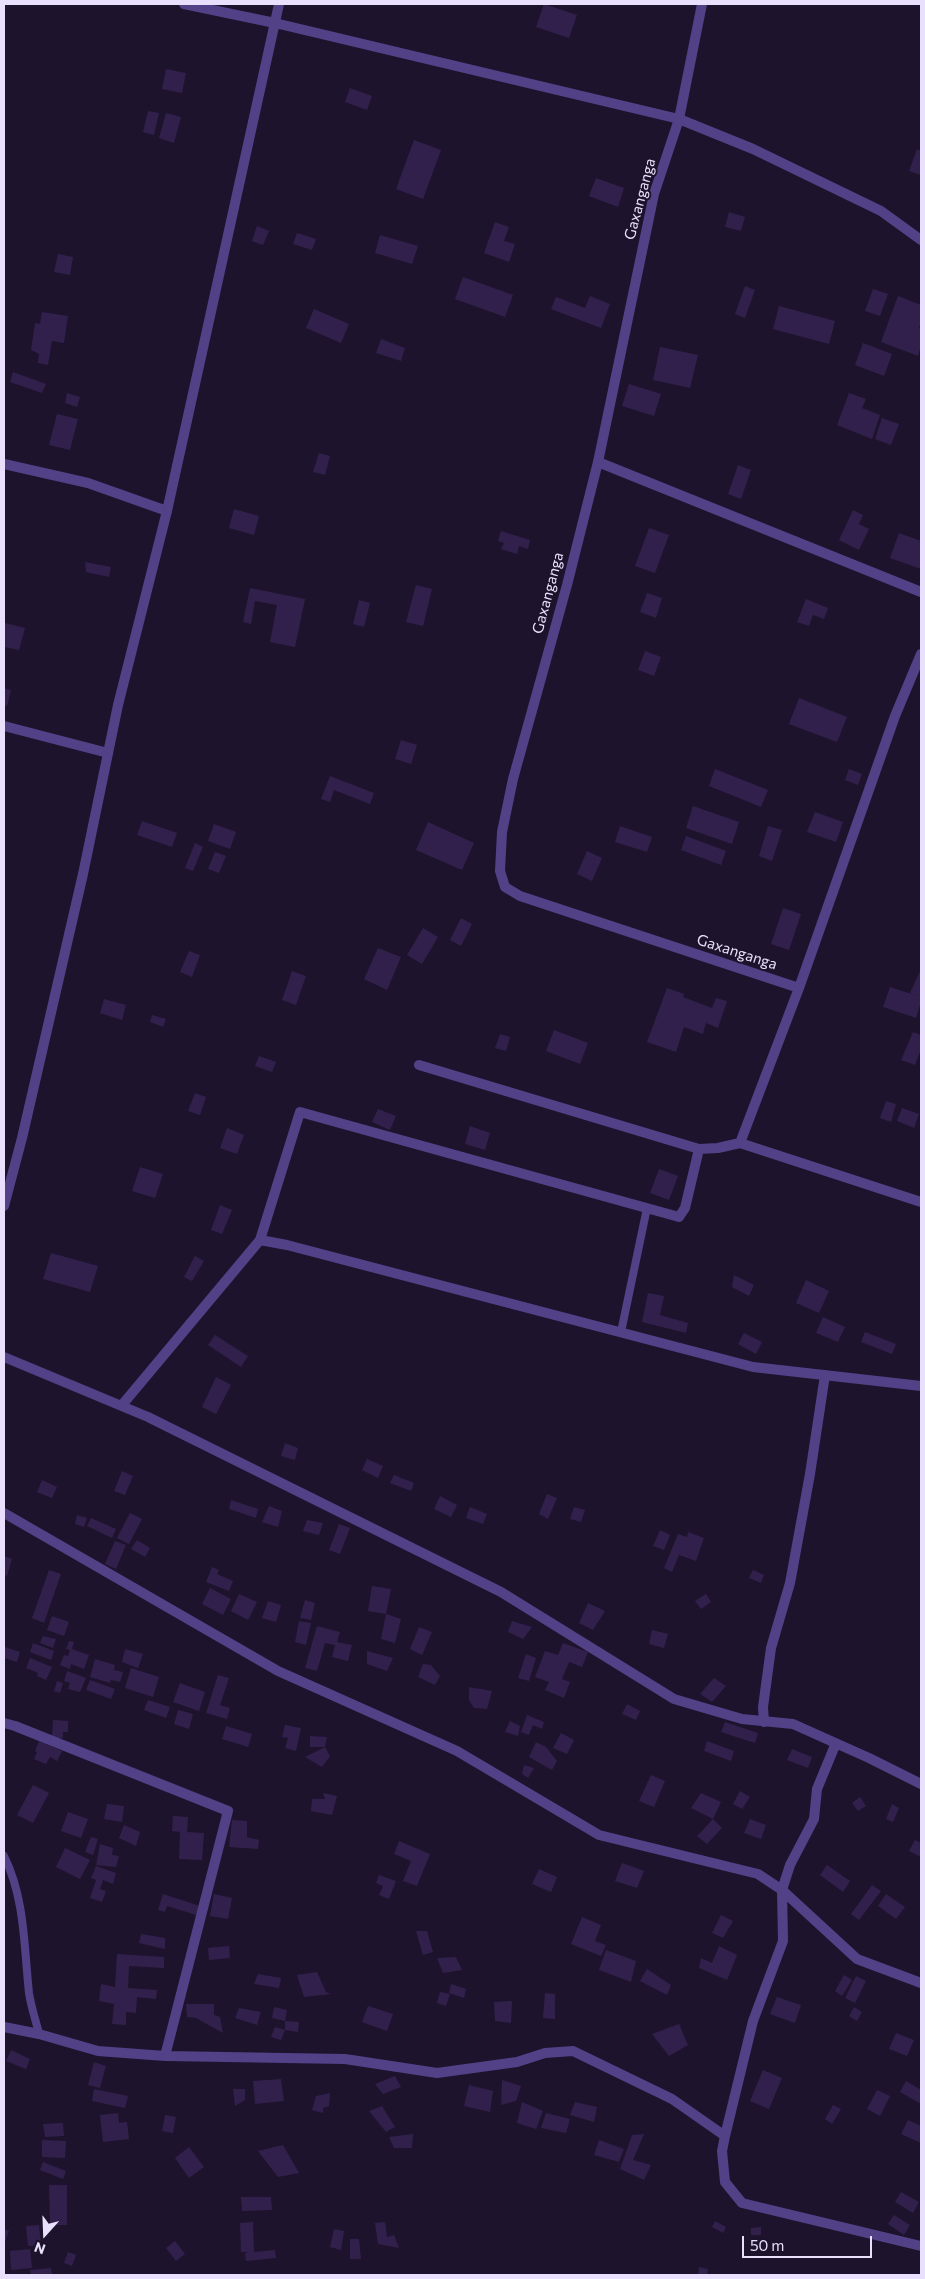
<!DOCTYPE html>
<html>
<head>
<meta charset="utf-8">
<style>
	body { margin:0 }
	#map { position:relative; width:925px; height:2279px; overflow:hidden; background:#1d132c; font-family:Commissioner,sans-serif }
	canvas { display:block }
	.frame { position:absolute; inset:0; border:5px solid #e9e0fd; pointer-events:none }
	.north { position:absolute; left:20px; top:2209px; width:50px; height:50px; -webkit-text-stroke:4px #1d132c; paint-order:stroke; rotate:200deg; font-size:14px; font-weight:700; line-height:20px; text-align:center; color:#e9e0fd }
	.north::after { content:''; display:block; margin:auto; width:18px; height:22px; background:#e9e0fd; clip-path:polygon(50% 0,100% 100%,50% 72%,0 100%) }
	.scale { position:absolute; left:742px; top:2236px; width:130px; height:22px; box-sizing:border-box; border:2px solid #e9e0fd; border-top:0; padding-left:6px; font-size:15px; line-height:18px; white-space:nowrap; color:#e9e0fd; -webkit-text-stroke:4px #1d132c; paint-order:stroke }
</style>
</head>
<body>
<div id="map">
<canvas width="925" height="2279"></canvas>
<div class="frame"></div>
<div class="north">N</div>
<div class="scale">50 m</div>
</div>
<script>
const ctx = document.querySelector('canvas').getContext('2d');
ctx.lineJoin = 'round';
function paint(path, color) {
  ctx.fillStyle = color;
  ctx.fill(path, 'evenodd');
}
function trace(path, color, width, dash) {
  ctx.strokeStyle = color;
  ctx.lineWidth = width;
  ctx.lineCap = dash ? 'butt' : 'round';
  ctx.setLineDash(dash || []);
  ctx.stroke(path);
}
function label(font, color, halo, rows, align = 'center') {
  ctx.font = font + ' Commissioner,sans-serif';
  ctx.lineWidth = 4;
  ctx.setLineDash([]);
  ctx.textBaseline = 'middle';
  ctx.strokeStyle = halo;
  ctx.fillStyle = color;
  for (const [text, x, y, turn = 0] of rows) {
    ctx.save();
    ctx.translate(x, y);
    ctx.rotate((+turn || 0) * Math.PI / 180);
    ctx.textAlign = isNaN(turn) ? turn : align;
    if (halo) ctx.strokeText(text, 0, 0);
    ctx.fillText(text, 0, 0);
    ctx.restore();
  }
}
const building = new Path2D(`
	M544,4L577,15L569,38L536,27Z
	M166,69L186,73L182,93L162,89Z
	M350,88L372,96L367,110L345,102Z
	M148,111L159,113L154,135L143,132Z
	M166,113L181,117L174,143L159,138Z
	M414,140L441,150L423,199L396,189Z
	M917,149L921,151V175L909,171Z
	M596,178L624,188L618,207L589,196Z
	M729,212L745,217L741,231L725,227Z
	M495,222L509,227L504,241L515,244L509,262L484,253Z
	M257,226L269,231L263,245L252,241Z
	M297,233L316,239L312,250L293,244Z
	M380,235L418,246L412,264L375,253Z
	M58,254L73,257L70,275L54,272Z
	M463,277L513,295L505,317L455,299Z
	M745,286L755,290L745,318L735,314Z
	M873,289L888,294L880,316L865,311Z
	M590,296L610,304L601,328L551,309L556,297L585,308Z
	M898,296L921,305V322L919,328L921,329V346L918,356L881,342Z
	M779,306L835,321L829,344L773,329Z
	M314,309L349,324L341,343L306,328Z
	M42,312L68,316L64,343L52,341L48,365L38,363L39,354L31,350L35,323L40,324Z
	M381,339L405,348L401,361L376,353Z
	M863,343L892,354L884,376L855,365Z
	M660,347L698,355L690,388L653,380Z
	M13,372L46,384L42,393L10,382Z
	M629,384L661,394L654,416L622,406Z
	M67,393L80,397L77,407L65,403Z
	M849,393L866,399L862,408L880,415L872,439L837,425Z
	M57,414L78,419L70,450L49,445Z
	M882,418L899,424L891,445L875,439Z
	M319,453L330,456L325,475L313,472Z
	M738,465L751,470L741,499L728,494Z
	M234,509L259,516L254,535L229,528Z
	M853,510L863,515L859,524L869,529L859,550L839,540Z
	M649,528L669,535L655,573L635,566Z
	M501,531L530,540L528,549L519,546L517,554L501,549L504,543L498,541Z
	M899,533L921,541V569L890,558Z
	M85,562L111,567L109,577L86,572Z
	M416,585L432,589L423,626L406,622Z
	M250,588L305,599L295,647L270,642L277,605L255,601L251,624L243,622Z
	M647,593L662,598L656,618L640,612Z
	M806,599L828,608L824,619L813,615L809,626L797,622Z
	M359,600L370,603L364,627L353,624Z
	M5,623L25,628L19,650L4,647Z
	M645,651L661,657L654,676L638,670Z
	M4,688L11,690L7,706L4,705Z
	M799,698L847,717L837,742L789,724Z
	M401,740L417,745L411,764L395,759Z
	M715,769L768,790L761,807L709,786Z
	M849,769L862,774L858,785L845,780Z
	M330,776L374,793L370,804L334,790L330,802L321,799Z
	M693,806L739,822L732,844L686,828Z
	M815,812L843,822L836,842L807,832Z
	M142,821L177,833L172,847L137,835Z
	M428,822L474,843L462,870L416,850Z
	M214,824L236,832L230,849L208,841Z
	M620,826L652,837L647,852L615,842Z
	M768,826L782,830L772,861L759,856Z
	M686,836L726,851L721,865L681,850Z
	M195,843L203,847L193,871L185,868Z
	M587,851L602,858L592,881L577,874Z
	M215,852L226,856L219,873L208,869Z
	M783,908L801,914L789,950L771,944Z
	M461,918L472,924L461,946L450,940Z
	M423,928L438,937L422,964L407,955Z
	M378,948L401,957L387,990L364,979Z
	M189,951L200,955L192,977L180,972Z
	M921,969V1002L916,1018L883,1007L890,987L918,996L910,993Z
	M292,971L306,976L296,1005L282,1000Z
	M667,988L684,994L683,997L712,1008L716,998L727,1001L718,1028L706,1023L703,1034L684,1027L676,1052L647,1042Z
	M104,999L126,1005L122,1020L100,1013Z
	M152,1015L166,1019L163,1027L150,1022Z
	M554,1030L588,1043L580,1064L546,1051Z
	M913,1032L921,1035V1049L915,1065L901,1060Z
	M500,1034L510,1037L506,1051L495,1048Z
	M259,1056L276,1062L272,1072L255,1066Z
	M195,1093L206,1097L200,1115L188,1111Z
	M886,1101L896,1104L891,1122L880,1118Z
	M902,1108L919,1114L914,1128L897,1121Z
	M378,1109L396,1116L390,1130L372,1122Z
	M470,1126L490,1133L485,1150L465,1144Z
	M227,1128L244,1135L237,1154L220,1148Z
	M140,1167L163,1174L155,1198L132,1191Z
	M659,1169L678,1176L669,1200L650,1193Z
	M220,1205L232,1210L222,1234L211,1230Z
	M51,1253L98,1266L90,1292L43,1279Z
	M195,1256L204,1261L192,1281L184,1277Z
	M734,1275L754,1285L749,1296L732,1287Z
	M806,1280L829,1291L819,1313L796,1303Z
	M648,1293L664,1296L660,1315L688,1323L686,1333L642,1322Z
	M823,1317L845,1327L838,1342L816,1333Z
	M865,1332L896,1344L892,1354L861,1342Z
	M744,1333L762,1342L756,1354L738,1344Z
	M215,1335L248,1356L241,1367L208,1345Z
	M216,1377L231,1385L216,1414L202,1407Z
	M285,1443L298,1448L295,1460L281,1456Z
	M367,1459L383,1466L378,1478L362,1470Z
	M122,1471L133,1476L125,1495L114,1491Z
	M394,1475L414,1483L411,1491L390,1483Z
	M42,1480L57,1487L52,1498L37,1492Z
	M547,1494L557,1498L548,1519L539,1514Z
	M440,1496L457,1505L451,1517L434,1509Z
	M231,1500L258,1509L256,1518L229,1509Z
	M269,1506L282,1511L278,1527L262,1522Z
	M470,1507L487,1514L483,1524L466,1518Z
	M574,1507L585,1510L581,1522L570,1519Z
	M130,1513L142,1519L129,1544L117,1538Z
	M77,1515L87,1518L84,1527L75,1524Z
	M91,1518L116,1529L112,1538L87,1526Z
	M307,1520L323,1523L319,1535L303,1531Z
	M339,1524L350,1528L340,1554L329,1550Z
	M660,1530L670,1535L664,1550L653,1546Z
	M688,1532L704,1538L696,1561L679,1555L672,1572L664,1568L678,1534L687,1537Z
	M137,1540L150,1548L145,1557L131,1549Z
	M115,1541L126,1545L116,1569L105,1564Z
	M4,1556L12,1559L7,1576L4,1575Z
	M212,1567L219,1570L217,1574L233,1581L229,1591L206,1582Z
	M49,1570L61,1574L44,1623L32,1618Z
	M753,1570L764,1575L761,1583L749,1578Z
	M372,1586L391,1589L386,1614L368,1611Z
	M210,1588L231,1599L223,1615L202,1604Z
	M239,1594L257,1602L248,1620L231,1611Z
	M706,1594L711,1602L701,1609L695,1601Z
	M305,1600L315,1603L311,1620L300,1618Z
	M268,1601L281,1605L276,1622L262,1618Z
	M588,1603L605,1611L593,1630L579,1623Z
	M386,1614L401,1619L395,1643L381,1639Z
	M52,1616L69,1622L64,1636L47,1630Z
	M299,1621L311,1623L306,1645L295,1642Z
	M512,1621L532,1627L523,1639L508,1632Z
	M317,1626L340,1632L337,1642L352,1645L348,1661L332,1657L335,1645L325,1643L317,1671L305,1668Z
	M419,1627L432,1632L422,1655L410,1649Z
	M652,1630L668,1634L664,1648L649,1644Z
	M43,1636L56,1639L53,1648L40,1643Z
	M69,1641L74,1642L72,1649L89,1655L84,1669L71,1664L70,1669L60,1665L64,1655L68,1656L70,1650L66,1649Z
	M33,1643L54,1651L51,1660L30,1652Z
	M563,1643L588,1652L582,1667L569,1662L562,1679L570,1682L564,1698L545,1690L549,1682L535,1677L545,1651L558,1655Z
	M5,1647L20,1652L17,1662L4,1658Z
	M125,1649L143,1654L138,1668L122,1662Z
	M367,1651L393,1658L387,1671L367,1664Z
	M526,1654L536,1658L529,1681L518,1678Z
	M30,1658L52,1667L46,1680L37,1676L38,1673L26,1668Z
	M95,1659L115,1665L114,1670L123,1672L120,1682L111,1680L110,1683L90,1677Z
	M423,1664L431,1665L440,1676L435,1685L418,1677Z
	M131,1668L159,1677L153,1697L125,1688Z
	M67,1671L86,1678L80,1692L68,1689L70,1683L64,1681Z
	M218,1675L229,1678L220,1705L230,1708L227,1719L206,1713Z
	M714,1678L726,1686L712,1702L700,1694Z
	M90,1680L115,1689L111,1699L86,1690Z
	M57,1681L63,1683L60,1693L54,1691Z
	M180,1683L205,1692L199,1711L173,1702Z
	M469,1687L492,1691L487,1709L474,1708L469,1700Z
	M148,1700L170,1707L166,1718L144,1710Z
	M627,1704L640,1711L636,1720L622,1714Z
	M178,1710L193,1714L189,1729L174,1724Z
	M527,1715L544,1722L542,1729L533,1725L529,1735L521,1732Z
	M53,1720L68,1721V1732H63V1738H52Z
	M510,1721L520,1726L518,1736L505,1732Z
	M725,1722L758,1733L755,1743L721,1732Z
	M285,1725L301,1728L296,1751L285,1748L288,1738L282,1737Z
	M226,1726L252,1734L248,1747L222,1739Z
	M561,1733L574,1740L567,1754L553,1748Z
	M310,1736L327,1737L325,1747H310Z
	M39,1741L62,1751L57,1761L50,1757L46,1764L34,1759L37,1752L35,1751Z
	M707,1741L734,1751L731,1761L704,1751Z
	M536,1742L546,1747L557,1761L552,1770L529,1757Z
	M325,1747L330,1756L322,1767L305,1757Z
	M792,1749L812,1757L808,1768L787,1760Z
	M524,1765L534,1768L528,1778L522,1774Z
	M651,1775L665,1781L654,1807L639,1801Z
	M33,1785L49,1793L33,1823L17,1815Z
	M740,1791L750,1797L742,1809L733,1804Z
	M323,1793L337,1796L332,1815L311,1811L312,1799H325Z
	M701,1793L721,1802L713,1819L691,1808Z
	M860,1797L866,1806L858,1811L852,1803Z
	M107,1804L124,1806L122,1822L104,1819Z
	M892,1804L899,1808L893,1822L886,1819Z
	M68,1812L88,1819L81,1838L61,1831Z
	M173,1816L188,1817L187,1832L204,1833L202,1860L179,1859L180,1832L172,1831Z
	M713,1819L722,1828L707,1844L697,1836Z
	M750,1819L766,1825L761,1839L744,1833Z
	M232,1820L247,1821V1837L259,1840L258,1849L229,1847Z
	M124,1825L140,1832L136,1846L119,1838Z
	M91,1837L98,1839L93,1855L85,1852Z
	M915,1840L921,1843V1857L909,1851Z
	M399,1841L430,1854L417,1886L403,1881L411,1861L394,1854Z
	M100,1844L113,1848L112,1855L119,1856L116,1867L96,1865Z
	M65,1848L90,1860L80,1879L56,1867Z
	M622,1863L644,1871L637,1888L615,1881Z
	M827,1865L850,1881L843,1892L820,1875Z
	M96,1866L116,1873L113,1884L103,1880L100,1889L106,1891L102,1902L90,1898L96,1880L91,1878Z
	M539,1869L557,1877L551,1892L532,1884Z
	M379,1875L396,1881L389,1899L379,1895L383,1886L376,1883Z
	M872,1885L881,1891L859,1920L851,1914Z
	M163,1894L200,1906L196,1915L167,1906L165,1912L158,1910Z
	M214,1894L232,1898L228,1919L210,1916Z
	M886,1894L905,1907L896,1919L878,1906Z
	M721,1915L733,1921L723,1938L712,1933Z
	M582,1917L601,1925L595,1941L606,1945L601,1956L571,1944Z
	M416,1931H427L433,1952L423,1955Z
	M141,1934L165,1938V1949L139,1943Z
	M229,1946L230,1958L209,1960L208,1948Z
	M719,1946L737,1955L727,1980L699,1968L701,1958L712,1963Z
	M606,1950L636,1961L631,1982L599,1970Z
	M117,1954L164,1957V1968L129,1966L128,1988L157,1990L156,1999L137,1997L136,2013L126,2012V2025L112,2024L114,2004L99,2001L101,1984L115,1987Z
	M456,1957L462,1970L443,1973L437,1958Z
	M647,1969L671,1985L667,1995L640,1981Z
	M317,1972L326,1992L331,1994L304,1997L297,1975Z
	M258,1974L281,1978L279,1988L254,1984Z
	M844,1975L852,1980L842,1996L835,1991Z
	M856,1976L866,1981L855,2003L845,1998Z
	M451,1984L466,1989L464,1998L449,1993Z
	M440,1992L450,1994L446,2006L437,2003Z
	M545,1993L555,1994V2019L543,2018Z
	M777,1997L801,2005L795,2023L770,2014Z
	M512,2001L511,2023L495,2021L494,2002Z
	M186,2004H214V2015L220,2017L223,2033L196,2018L187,2017Z
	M368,2006L393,2014L387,2031L362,2022Z
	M274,2007L287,2010L285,2021L272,2018Z
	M854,2007L862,2012L857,2021L849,2016Z
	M239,2008L261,2012L257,2025L235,2018Z
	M285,2021L299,2022L298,2032L285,2030Z
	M679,2024L688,2045L669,2056L652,2034Z
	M275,2027L285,2030L281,2040L271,2037Z
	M896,2033L914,2040L907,2056L889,2049Z
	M11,2050L30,2059L26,2069L6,2061Z
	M94,2062L106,2066L100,2088L88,2085Z
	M763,2070L782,2078L769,2109L750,2101Z
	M395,2076L401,2087L383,2094L375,2084Z
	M281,2079L284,2101L255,2104L253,2081Z
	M502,2080L521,2086L516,2101L501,2105Z
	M906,2081L921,2090V2104L900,2092Z
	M469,2085L493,2091L490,2112L464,2106Z
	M94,2089L128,2096L125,2108L92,2101Z
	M233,2089H245V2100L235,2106Z
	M877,2090L890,2096L880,2116L867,2109Z
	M330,2093L329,2106L323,2108V2113L312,2110L316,2096Z
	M522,2102L543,2111L536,2129L517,2123Z
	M575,2102L597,2107L594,2122L570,2115Z
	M833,2105L841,2109L832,2124L825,2119Z
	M382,2106L395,2127L386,2132L369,2111Z
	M118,2113L119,2123L127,2122L129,2139L103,2142L100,2115Z
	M546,2113L570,2119L566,2133L541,2128Z
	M165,2115L176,2117L173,2133L162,2131Z
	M908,2120L921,2126V2143L901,2134Z
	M63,2123L64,2136L45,2137L43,2124Z
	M413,2134L412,2148H394L389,2137Z
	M644,2134L633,2160L651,2165L644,2180L620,2169L632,2135Z
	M42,2140L66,2141L65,2158L42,2157Z
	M599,2140L624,2149L619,2162L594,2155Z
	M283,2145L299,2173L278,2177L258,2151Z
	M189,2147L204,2167L189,2178L175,2158Z
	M43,2162L66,2171L63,2179L40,2170Z
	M49,2185H67V2225H50Z
	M901,2192L919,2202L913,2213L895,2202Z
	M241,2197H271L272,2210L242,2211Z
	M894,2215L910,2225L904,2235L888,2224Z
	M715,2221L726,2227L723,2233L712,2227Z
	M253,2222L254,2252L275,2250L276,2258L246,2261L245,2253L250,2252H241L240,2223Z
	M385,2222L387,2237L394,2235L399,2248L378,2244L375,2223Z
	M39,2225L41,2245L28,2246L26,2226Z
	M761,2227V2235H751V2228Z
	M4,2229L9,2231L4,2245Z
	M334,2229L344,2231L341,2250L330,2247Z
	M350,2239H359L361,2259H350Z
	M175,2241L185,2254L176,2261L166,2248Z
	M30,2249L32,2268L11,2270L10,2251Z
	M68,2252L76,2255L72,2266L64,2263Z
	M699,2267L708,2269L707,2275H698Z
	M51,2268L52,2275H31L30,2270Z`);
const service = new Path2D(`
	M621,1332L647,1208
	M4,1856C25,1898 24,1947 29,1993C31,2007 36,2021 39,2034`);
const minor = new Path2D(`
	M702,4L679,119L654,194L598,462L567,585L513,779L502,832L500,871L505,887L520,896L799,988
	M598,462L921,592
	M4,464L88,483L167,511
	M4,726L108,753
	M419,1065L699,1149L718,1148L740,1143L799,988L895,716L921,654
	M740,1143L921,1202
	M260,1240L300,1112L679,1217L685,1208L699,1149
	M4,1357L148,1417L501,1592L674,1699L742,1719L793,1724L869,1758L921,1784
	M122,1405L260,1240L287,1245L753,1367L921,1386
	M4,1513L278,1671L457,1751L599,1835L758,1874L782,1890L857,1959L921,1983
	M764,1722L763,1707L771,1648L790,1583L810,1474L825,1375
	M4,1723L15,1726L228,1811L165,2056
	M836,1743L817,1789L814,1819L790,1865L782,1890L783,1941L753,2021L725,2136L722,2151L725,2182L742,2203L921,2246
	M4,2027L39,2034L98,2051L165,2056L345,2059L437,2073L517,2062L545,2053L573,2051L672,2099L725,2136`);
const tertiary = new Path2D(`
	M184,4L275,23L679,119L753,149L881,211L921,240
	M4,1206L22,1138L83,874L118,705L167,511L279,4`);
const streetNames = [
	["Gaxanganga",640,199,-75],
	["Gaxanganga",548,593,-75],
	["Gaxanganga",737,952,18]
];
paint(building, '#32204c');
trace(service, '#534188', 8);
trace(minor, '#534188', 10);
trace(tertiary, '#534188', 10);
label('15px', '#e9e0fd', '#1d132c', streetNames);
</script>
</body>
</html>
